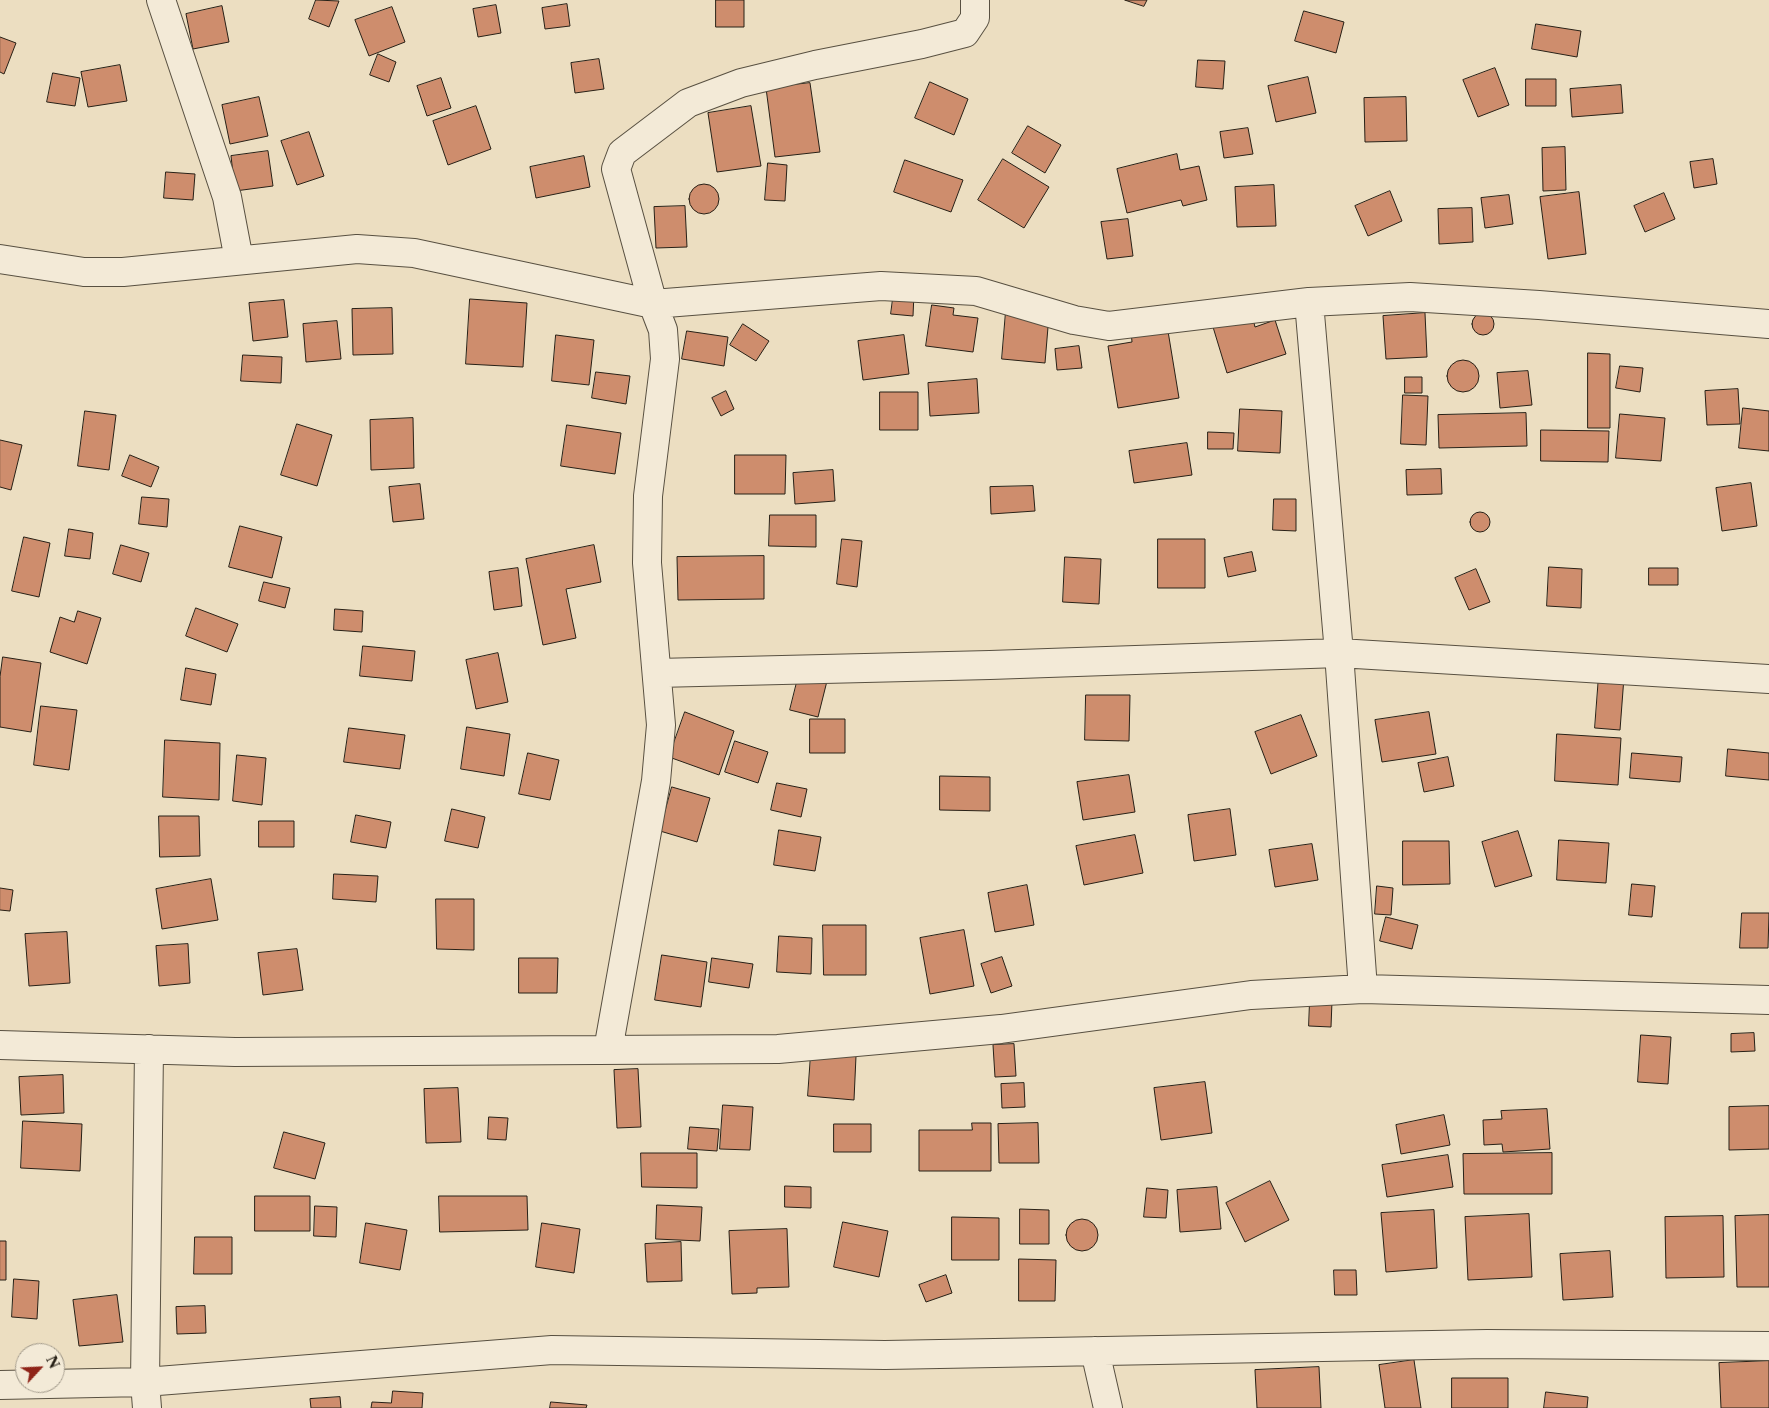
<!DOCTYPE html>
<html>
<head>
<meta charset="utf-8">
<style>
	body { margin:0 }
	#map { position:relative; width:1769px; height:1408px; overflow:hidden; background:#ecdec1; font-family:"Libre Caslon Text",serif }
	canvas { display:block }
	.north { position:absolute; left:15px; top:1343px; width:50px; height:50px; box-sizing:border-box; background:#f3ead7; border:1px solid #a1998a; border-radius:50%; rotate:65deg; font-size:14px; font-weight:700; line-height:20px; text-align:center; color:#272016 }
	.north::after { content:''; display:block; margin:auto; width:18px; height:22px; background:#8f2418; clip-path:polygon(50% 0,100% 100%,50% 72%,0 100%) }
</style>
</head>
<body>
<div id="map">
<canvas width="1769" height="1408"></canvas>
<div class="north">N</div>
</div>
<script>
const ctx = document.querySelector('canvas').getContext('2d');
ctx.lineJoin = 'round';
function paint(path, color) {
  ctx.fillStyle = color;
  ctx.fill(path, 'evenodd');
}
function trace(path, color, width, dash) {
  ctx.strokeStyle = color;
  ctx.lineWidth = width;
  ctx.lineCap = dash ? 'butt' : 'round';
  ctx.setLineDash(dash || []);
  ctx.stroke(path);
}
const building = new Path2D(`
	M316,0L339,1L329,27L309,19Z
	M716,0H744V27H716Z
	M1125,0H1147L1144,6Z
	M567,4L570,26L545,29L542,8Z
	M496,5L501,33L478,37L473,9Z
	M222,6L229,42L193,49L186,14Z
	M392,7L405,42L369,56L355,20Z
	M1304,11L1344,22L1336,53L1295,41Z
	M1536,24L1581,31L1577,57L1532,49Z
	M0,37L16,43L4,74L0,72Z
	M378,54L396,62L389,82L370,75Z
	M599,59L604,89L575,93L571,63Z
	M1198,60L1225,61L1223,89L1196,87Z
	M120,65L127,101L88,107L81,72Z
	M1495,68L1509,105L1478,117L1463,80Z
	M53,73L80,78L75,106L47,102Z
	M1308,77L1316,113L1276,122L1268,86Z
	M441,78L451,108L427,116L417,86Z
	M1526,79H1556V106H1526Z
	M930,82L968,99L954,135L915,118Z
	M810,83L820,152L775,157L766,88Z
	M1621,85L1623,113L1572,117L1570,89Z
	M259,97L268,136L230,144L222,105Z
	M1406,97L1407,141L1365,142L1364,98Z
	M476,106L491,149L448,165L433,121Z
	M751,106L761,166L717,172L708,113Z
	M1028,126L1061,145L1045,173L1012,153Z
	M1248,128L1253,154L1224,158L1220,132Z
	M309,132L324,176L297,185L281,141Z
	M1565,147L1566,190L1543,191L1542,148Z
	M268,151L273,186L235,191L231,156Z
	M1177,154L1180,170L1199,166L1207,200L1183,206L1181,200L1127,213L1117,169Z
	M584,156L590,187L536,198L530,167Z
	M1003,159L1049,187L1024,228L978,200Z
	M1713,159L1717,184L1694,188L1690,162Z
	M905,160L963,180L951,212L894,192Z
	M768,163L787,165L785,201L765,200Z
	M166,172L195,174L193,200L164,198Z
	M689 199a15 15 0 1 1 30 0a15 15 0 1 1-30 0Z
	M1274,185L1276,226L1237,227L1235,187Z
	M1390,191L1402,221L1368,236L1355,206Z
	M1579,192L1586,254L1548,259L1540,197Z
	M1664,193L1675,219L1645,232L1634,206Z
	M1509,195L1513,224L1485,228L1481,198Z
	M685,206L687,247L656,248L654,207Z
	M1472,208L1473,242L1439,244L1438,209Z
	M1128,219L1133,256L1107,259L1101,222Z
	M894,291L914,293L913,316L891,314Z
	M470,299L527,303L523,367L466,364Z
	M284,300L288,337L253,341L249,303Z
	M932,305L954,308L953,315L978,318L973,352L926,346Z
	M392,308L393,354L353,355L352,309Z
	M1006,311L1049,315L1045,363L1002,359Z
	M1425,313L1427,357L1386,359L1383,316Z
	M1472 324a11 11 0 1 1 22 0a11 11 0 1 1-22 0Z
	M1252,315L1255,327L1275,320L1286,354L1227,373L1213,327Z
	M337,321L341,359L306,362L303,324Z
	M743,324L769,341L756,361L730,345Z
	M1167,325L1179,398L1118,408L1108,346L1132,342L1131,331Z
	M687,331L728,337L724,366L682,359Z
	M556,335L594,340L589,385L552,381Z
	M904,335L909,374L863,380L858,341Z
	M1079,346L1082,368L1057,370L1055,349Z
	M1588,353L1610,354V428H1588Z
	M243,355L282,357L281,383L241,381Z
	M1447 376a16 16 0 1 1 32 0a16 16 0 1 1-32 0Z
	M1620,366L1643,368L1640,392L1616,388Z
	M1528,371L1532,405L1500,408L1497,373Z
	M596,372L630,376L626,404L592,398Z
	M1405,377H1422V393H1405Z
	M977,379L979,413L930,416L928,383Z
	M1738,389L1740,424L1707,425L1705,391Z
	M726,391L734,409L721,416L712,398Z
	M880,392H918V430H880Z
	M1403,395L1428,396L1426,445L1401,444Z
	M1743,408L1769,411V451L1739,448Z
	M1240,409L1282,411L1280,453L1238,451Z
	M85,411L116,415L109,470L78,466Z
	M1526,413L1527,446L1439,448L1438,415Z
	M1620,414L1665,418L1661,461L1616,458Z
	M413,418L414,468L371,470L370,420Z
	M297,424L332,435L317,486L281,475Z
	M567,425L621,433L615,474L561,466Z
	M1541,430L1609,431L1608,462L1541,461Z
	M1208,432L1234,433L1233,449H1208Z
	M0,440L22,445L11,490L0,487Z
	M1187,443L1192,475L1134,483L1129,451Z
	M130,455L159,467L151,487L122,476Z
	M735,455H786L785,494H735Z
	M1441,469L1442,494L1407,495L1406,470Z
	M833,470L835,501L795,504L793,473Z
	M1751,483L1757,526L1722,531L1716,488Z
	M420,484L424,519L393,522L389,487Z
	M1033,486L1035,511L991,514L990,487Z
	M142,497L169,499L167,527L139,524Z
	M1274,499H1296V531L1273,530Z
	M1470 522a10 10 0 1 1 20 0a10 10 0 1 1-20 0Z
	M770,515H816V547L769,546Z
	M240,526L282,537L272,578L229,567Z
	M69,529L93,533L90,559L65,556Z
	M24,537L50,543L39,597L12,591Z
	M842,539L862,541L857,587L837,584Z
	M1158,539H1205V588H1158Z
	M121,545L149,553L141,582L113,574Z
	M594,545L601,582L566,589L576,638L543,645L526,559Z
	M1252,552L1256,571L1228,577L1224,558Z
	M764,556V599L678,600L677,557Z
	M1065,557L1101,559L1099,604L1063,602Z
	M1549,567L1582,569L1581,608L1547,606Z
	M518,568L522,606L494,610L489,572Z
	M1649,568H1678V585H1649Z
	M1476,569L1490,602L1469,610L1455,578Z
	M264,582L290,588L285,608L259,601Z
	M196,608L238,624L227,652L186,636Z
	M335,609L363,611L362,632L334,630Z
	M78,611L101,618L87,664L50,652L60,617L74,622Z
	M363,646L415,651L412,681L360,676Z
	M498,653L508,702L476,709L466,660Z
	M3,657L41,663L31,732L0,727V677Z
	M186,668L216,674L211,705L181,700Z
	M799,674L827,681L818,717L790,710Z
	M1599,675L1624,677L1620,730L1595,728Z
	M1086,695H1130L1129,741L1085,740Z
	M41,706L77,710L69,770L34,765Z
	M685,712L734,731L719,775L669,757Z
	M1429,712L1436,754L1382,762L1375,720Z
	M1301,715L1317,756L1271,774L1255,732Z
	M810,719H845V753H810Z
	M467,727L510,734L504,776L461,769Z
	M349,728L405,735L400,769L344,762Z
	M1557,734L1621,738L1618,785L1555,781Z
	M165,740L220,743L219,800L163,797Z
	M735,741L768,752L758,783L725,772Z
	M1728,749L1769,753V780L1726,776Z
	M528,753L559,760L550,800L519,794Z
	M1632,753L1682,757L1680,782L1630,778Z
	M237,755L266,758L262,805L233,801Z
	M1448,757L1454,786L1424,792L1418,763Z
	M1129,775L1135,812L1083,820L1077,782Z
	M940,776L990,777V811L940,810Z
	M777,783L807,789L801,817L771,810Z
	M672,787L710,798L697,842L660,831Z
	M452,809L485,817L478,848L445,841Z
	M1230,809L1236,855L1194,861L1188,815Z
	M356,815L391,822L386,848L351,842Z
	M159,816H199L200,856L160,857Z
	M259,821H294V847H259Z
	M779,830L821,837L815,871L774,865Z
	M1518,831L1532,876L1495,887L1482,842Z
	M1135,835L1143,873L1084,885L1076,846Z
	M1559,840L1609,843L1606,883L1557,880Z
	M1403,841H1449L1450,884L1403,885Z
	M1312,844L1318,880L1275,887L1269,850Z
	M334,874L378,876L376,902L333,899Z
	M211,879L218,920L162,929L156,889Z
	M1632,884L1655,886L1652,917L1629,915Z
	M1027,885L1034,925L995,932L988,893Z
	M1377,886L1393,888L1391,915L1375,914Z
	M0,888L13,890L10,911L0,910Z
	M436,899H474V950L437,949Z
	M1742,913H1769L1768,948H1740Z
	M1386,917L1418,925L1412,949L1380,941Z
	M823,925H866V975H824Z
	M964,930L974,986L930,994L920,938Z
	M67,932L70,983L29,986L25,934Z
	M779,936L812,938L811,974L777,972Z
	M188,944L190,983L159,986L156,946Z
	M297,949L303,990L263,995L258,953Z
	M662,955L707,962L701,1007L655,1000Z
	M1002,957L1012,986L991,993L981,964Z
	M519,958H558L557,993H519Z
	M712,958L753,964L749,988L709,982Z
	M1310,1000L1332,1001L1331,1027L1309,1026Z
	M1754,1033L1755,1051L1731,1052V1034Z
	M1641,1035L1671,1037L1668,1084L1638,1082Z
	M1014,1044L1016,1076L995,1077L993,1045Z
	M811,1054L856,1056L854,1100L808,1096Z
	M638,1069L641,1127L617,1128L614,1070Z
	M63,1075L64,1113L21,1115L19,1077Z
	M1205,1082L1212,1133L1161,1140L1154,1088Z
	M1024,1083L1025,1107L1002,1108L1001,1084Z
	M458,1088L461,1142L426,1143L424,1089Z
	M723,1105L753,1107L750,1150L720,1149Z
	M1769,1106V1149L1729,1150V1107Z
	M1547,1109L1550,1149L1503,1152L1502,1144L1484,1145L1483,1120L1502,1119L1501,1111Z
	M1444,1115L1450,1145L1401,1154L1396,1125Z
	M489,1117L508,1118L506,1140L488,1139Z
	M23,1121L82,1124L80,1171L21,1168Z
	M972,1123H991V1171H919V1130H972Z
	M1038,1123L1039,1163H999L998,1124Z
	M834,1124H871V1152H834Z
	M690,1127L719,1129L717,1151L688,1149Z
	M284,1132L325,1143L315,1179L274,1168Z
	M641,1153H697V1188L642,1187Z
	M1552,1153V1194H1464L1463,1154Z
	M1448,1155L1453,1187L1387,1197L1382,1165Z
	M1270,1181L1289,1220L1245,1242L1226,1203Z
	M785,1186L811,1187V1208L785,1207Z
	M1217,1187L1221,1229L1180,1232L1177,1190Z
	M1147,1188L1168,1190L1166,1218L1144,1217Z
	M255,1196H310V1231H255Z
	M439,1196H527L528,1230L440,1232Z
	M657,1205L702,1207L700,1241L656,1239Z
	M315,1206L337,1207L336,1237L314,1236Z
	M1020,1209L1049,1210V1244H1020Z
	M1434,1210L1437,1268L1386,1272L1381,1213Z
	M1529,1214L1532,1277L1468,1280L1465,1217Z
	M1769,1215V1287H1737L1735,1216Z
	M1723,1216L1724,1277L1666,1278L1665,1217Z
	M952,1217L999,1218V1260H952Z
	M1066 1235a16 16 0 1 1 32 0a16 16 0 1 1-32 0Z
	M843,1222L888,1231L879,1277L834,1267Z
	M366,1223L407,1230L400,1270L360,1263Z
	M542,1223L580,1229L574,1273L536,1267Z
	M787,1229L789,1287L757,1288V1293L732,1294L729,1231Z
	M195,1237H232V1274H194Z
	M0,1241H6V1280H0Z
	M681,1242L682,1281L647,1282L645,1244Z
	M1610,1251L1613,1297L1563,1300L1560,1254Z
	M1019,1259L1056,1260L1055,1301H1019Z
	M1334,1270H1356L1357,1295H1335Z
	M946,1275L952,1293L926,1302L919,1285Z
	M14,1279L39,1281L37,1319L12,1317Z
	M117,1295L123,1342L79,1346L73,1300Z
	M205,1306L206,1333L177,1334L176,1307Z
	M1414,1360L1421,1408H1385L1379,1365Z
	M1769,1361V1408H1721L1719,1363Z
	M1319,1367L1321,1408H1257L1255,1370Z
	M1452,1378H1508V1408H1452Z
	M393,1391L423,1393L422,1408H371L372,1402L391,1403Z
	M1546,1392L1588,1397L1587,1408H1544Z
	M340,1397L341,1408H311L310,1399Z
	M551,1402L587,1405L586,1408H550Z`);
const minor = new Path2D(`
	M161,0L227,197L239,260
	M0,259L84,272H123L357,249L414,253L653,304L881,286L976,291L1074,320L1109,326L1309,302L1410,297L1539,305L1769,324
	M1309,302L1339,653L1363,989
	M657,673L990,665L1339,653L1769,679
	M0,1045L235,1052L778,1049L1001,1029L1251,995L1363,989L1769,1000
	M608,1050L656,781L661,725L647,563L648,496L665,359L663,330L653,304L616,169L622,153L688,103L741,83L815,65L922,44L965,33L975,18V0
	M1095,1351L1108,1408
	M0,1385L145,1382L552,1350L885,1355L1487,1344L1769,1346
	M147,1408L145,1382L149,1049`);
paint(building, '#ce8d6d');
trace(building, '#272016', 1);
trace(minor, '#585041', 30);
trace(minor, '#f3ead7', 28);
</script>
</body>
</html>
